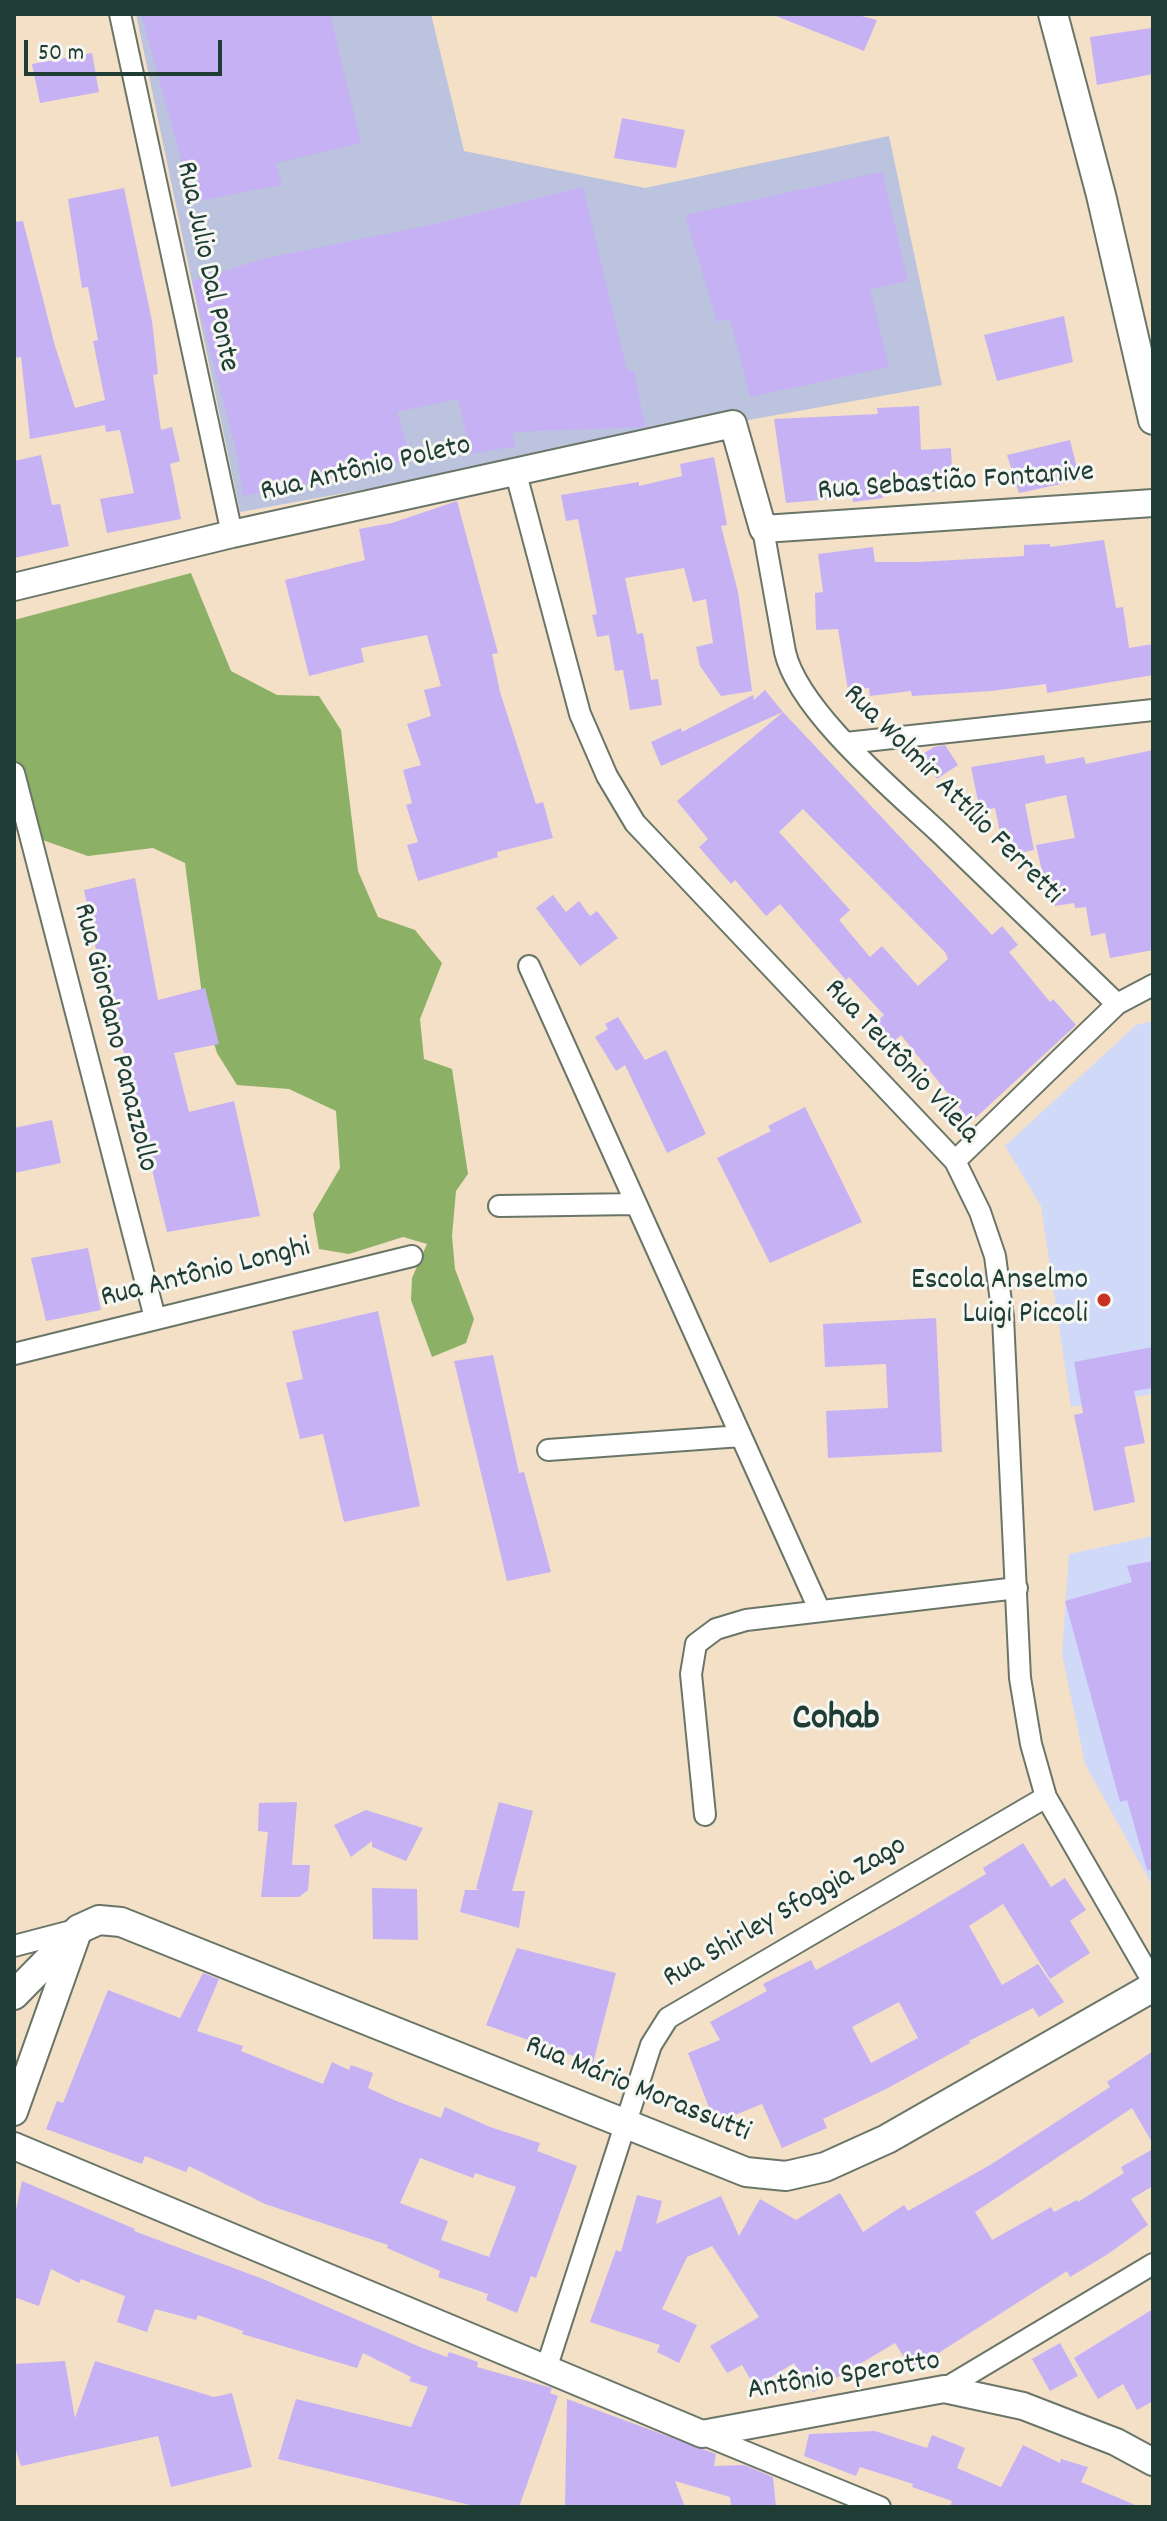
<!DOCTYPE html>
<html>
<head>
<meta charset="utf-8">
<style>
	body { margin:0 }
	#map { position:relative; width:1167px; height:2521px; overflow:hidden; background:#f3e0c7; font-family:Dekko,sans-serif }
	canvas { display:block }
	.frame { position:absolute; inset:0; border:16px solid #1f3d34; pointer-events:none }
	.scale { position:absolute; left:24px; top:40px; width:198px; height:36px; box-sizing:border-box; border:4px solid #1f3d34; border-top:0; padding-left:10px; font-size:24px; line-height:28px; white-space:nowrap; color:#1f3d34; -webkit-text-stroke:6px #f6f6f2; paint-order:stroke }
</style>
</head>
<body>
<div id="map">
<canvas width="1167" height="2521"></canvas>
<div class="frame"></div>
<div class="scale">50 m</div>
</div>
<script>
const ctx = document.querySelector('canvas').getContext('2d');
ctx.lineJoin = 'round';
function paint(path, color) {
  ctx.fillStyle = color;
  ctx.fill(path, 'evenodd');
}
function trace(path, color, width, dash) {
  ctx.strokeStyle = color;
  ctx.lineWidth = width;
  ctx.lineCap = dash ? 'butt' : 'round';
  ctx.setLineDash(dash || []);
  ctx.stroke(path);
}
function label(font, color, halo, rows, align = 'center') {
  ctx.font = font + ' Dekko,sans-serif';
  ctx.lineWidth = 6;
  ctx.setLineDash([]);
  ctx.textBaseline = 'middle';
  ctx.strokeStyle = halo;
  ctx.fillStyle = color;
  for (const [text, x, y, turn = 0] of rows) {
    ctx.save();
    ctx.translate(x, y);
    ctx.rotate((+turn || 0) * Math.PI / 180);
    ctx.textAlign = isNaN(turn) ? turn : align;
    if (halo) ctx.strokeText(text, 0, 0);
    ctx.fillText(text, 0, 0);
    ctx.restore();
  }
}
const built = new Path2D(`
	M1153,1021V1394L1071,1407L1041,1206L1005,1146L1136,1025Z
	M1153,1536V1887L1085,1764L1062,1654L1069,1554Z`);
const industrial = new Path2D(`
	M136,14H431L464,151L645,188L889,136L942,385L240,512Z`);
const forest = new Path2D(`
	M191,573L231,671L277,695L319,696L341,730L358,871L378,917L415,930L442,963L420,1019L424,1059L452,1069L468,1174L456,1191L452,1236L455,1269L474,1319L466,1343L432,1357L411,1300L412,1278L427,1244L403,1237L349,1254L319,1249L313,1214L340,1168L336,1111L289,1089L237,1085L217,1053L204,1011L185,863L153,848L88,856L14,830V620Z`);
const building = new Path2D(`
	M141,14H330L361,143L276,163L282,185L193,202Z
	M771,14H854L877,20L864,51Z
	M1151,28L1153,74L1097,85L1090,37Z
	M92,53L99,92L40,103L32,64Z
	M622,118L685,130L676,168L614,158Z
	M882,172L908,281L870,289L889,367L750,397L730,319L717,322L685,215Z
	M583,187L627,371L634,370L645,427L512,432L516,446L471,454L458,399L397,412L411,459L343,477L243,496L237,454L192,281L263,259L434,224Z
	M124,188L152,321L158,374L153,375L161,430L172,427L180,461L170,464L181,519L107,533L100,499L134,493L120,430L106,432L105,425L30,439L21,357L14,358V222L23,221L55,346L75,408L105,400L93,341L98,340L88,287L82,288L68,199Z
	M1064,316L1073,362L997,381L984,335Z
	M919,406L921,450L951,448L953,491L882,493L883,498L853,502L852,497L786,503L774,419L878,414L877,408Z
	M1070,440L1080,480L1019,493L1007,455Z
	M41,455L52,505L60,504L69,546L14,558V461Z
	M714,457L727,525L721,526L738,592L752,691L721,696L700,666L696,647L713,643L706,599L693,602L684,568L625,578L637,634L643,633L651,680L658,679L662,705L630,710L623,670L615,671L609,635L597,637L592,615L597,614L578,519L566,521L561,495L639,482V486L682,476L680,464Z
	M457,501L498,653L492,654L500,692L536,804L543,802L553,838L497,852L498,857L418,881L407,845L418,842L406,805L412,803L403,770L421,765L407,724L431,716L424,690L441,686L427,635L361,648L364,662L309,676L285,580L365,560L359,529L392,523Z
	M1104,540L1116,608L1123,607L1129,648L1153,644V675L1047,693L1046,684L991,691L912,696L911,691L870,696L869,688L848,690L838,629L816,630L815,593L823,592L818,554L873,547L875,562H919L1024,556V545L1050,544V547Z
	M765,690L783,712L661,766L651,742L681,728L682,732L753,695L754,700Z
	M783,712L992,935L1002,926L1018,945L1009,952L1050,1002L1053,999L1076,1025L971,1122L901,1035L886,1049L868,1029L884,1015L849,977L846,980L780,904L766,916L735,880L731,884L699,847L708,839L677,801ZM803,809L945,952L948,959L918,986L882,946L870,957L839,920L850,910L779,832Z
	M945,745L958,765L937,779L921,755L934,747Z
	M1153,750V950L1110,958L1105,933L1091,936L1086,907L1075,908L1074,903L1055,906L1051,878L1044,880L1036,845L1075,838L1066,795L1025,804L1034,850L1005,856L995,808L980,811L971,767L1044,755L1046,764L1084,757L1086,764Z
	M135,878L158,1000L205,988L219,1044L174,1053L189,1112L234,1101L260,1216L167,1232L112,1003L107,1004L84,890Z
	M553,895L566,912L579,901L590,916L597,911L618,938L580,966L536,908Z
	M618,1017L645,1060L666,1050L706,1134L667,1153L625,1065L616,1071L595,1037L608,1029L605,1024Z
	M805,1107L862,1222L770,1263L717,1158L771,1131L768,1126Z
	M52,1120L61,1163L14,1173V1128Z
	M88,1248L101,1310L46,1321L31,1258Z
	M378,1311L420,1506L344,1522L323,1434L300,1439L286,1383L303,1379L292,1331Z
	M936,1318L942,1452L828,1458L826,1411L888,1408L886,1364L825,1367L823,1324Z
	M1153,1347V1388L1134,1391L1145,1443L1124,1447L1135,1502L1094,1511L1074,1415L1083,1413L1074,1362Z
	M493,1355L519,1473L524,1472L551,1572L507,1581L454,1361Z
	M1153,1561V1870H1147L1127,1800L1120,1802L1065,1601L1132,1582L1127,1566Z
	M297,1802L292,1865H310L308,1890L299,1897H261L268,1832L258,1831L259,1803Z
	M499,1802L533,1811L512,1891H525L519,1928L460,1912L465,1890H480L476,1889Z
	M366,1810L423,1828L406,1861L372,1847V1841L351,1857L334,1825Z
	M1023,1843L1051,1887L1065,1878L1086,1910L1070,1921L1090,1953L1050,1979L1003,1904L969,1926L1002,1985L1038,1964L1064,2002L1039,2017L1033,2008L969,2041L970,2043L888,2088L823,2119L827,2128L782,2148L762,2104L715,2123L688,2053L720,2040L710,2022L767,1991L763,1984L811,1960L816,1970L904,1923L986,1874L983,1868ZM899,2002L918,2038L871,2063L852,2027Z
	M372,1888L417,1889L418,1940L373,1939Z
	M517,1948L616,1973L593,2063L486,2025Z
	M203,1973L219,1979L197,2031L243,2046L241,2051L323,2084L332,2062L349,2070L351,2065L373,2073L368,2088L394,2100L441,2118L445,2107L490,2127L540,2143L537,2151L577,2166L536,2278L531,2276L517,2313L486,2300L488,2294L438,2277L440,2271L387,2248L388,2245L265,2204L189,2166L186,2172L145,2156L142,2164L46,2129L57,2101L63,2103L108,1990L180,2018ZM420,2158L473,2178L475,2173L516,2187L489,2257L441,2240L448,2221L400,2203Z
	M1153,2051V2144L1132,2108L975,2212L992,2240L1051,2207L1054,2212L1077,2200L1078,2202L1124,2173L1121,2167L1153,2149V2186L1131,2199L1148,2225L1108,2254L1070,2277L1067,2271L912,2370L895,2343L813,2392L794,2363L755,2387L742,2365L727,2373L710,2346L759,2317L712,2246L687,2257L662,2309L697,2325L679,2363L657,2352L660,2345L590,2322L616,2250L621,2252L637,2195L662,2201L656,2224L721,2196L739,2236L760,2199L796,2220L840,2193L863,2232L904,2205L908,2211L990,2165L1110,2087L1107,2082Z
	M22,2181L135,2229L134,2231L263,2279L420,2347L447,2357L449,2352L478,2362L477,2367L552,2388L550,2393L558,2396L519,2507H478L278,2459L296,2399L411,2427L428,2387L409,2381L411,2377L363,2353L357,2368L242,2334L243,2331L198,2315L196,2320L155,2309L147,2332L117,2322L125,2296L81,2279L79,2283L51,2269L39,2306L14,2297V2219Z
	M1153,2309V2401L1137,2410L1123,2384L1098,2399L1074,2358Z
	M1060,2343L1078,2376L1050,2391L1032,2359Z
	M65,2361L75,2418L95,2361L214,2397L232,2393L252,2467L171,2487L158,2436L21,2466L14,2444V2364Z
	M567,2399L716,2454L714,2466L744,2465L773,2477L776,2507H731L730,2497L675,2481L685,2507H565Z
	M875,2431L927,2448L932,2435L965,2448L957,2468L1001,2487L1023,2445L1060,2463L1061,2459L1088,2467L1081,2482L1140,2507H950L952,2501L912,2487L913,2484L860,2467L856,2476L804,2456L809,2434Z`);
const minor = new Path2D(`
	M120,14L232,534
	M515,470L580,714L607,776L635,823L955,1161L980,1212L995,1256L1003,1317L1020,1678L1031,1744L1046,1797L1153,1982
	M763,529L785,652C799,713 900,795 946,839C1003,894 1060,949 1117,1004
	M846,743L1153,710
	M14,773L155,1318
	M529,966L819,1609
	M955,1161L1117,1004L1153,985
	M499,1206L636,1204
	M14,1354L412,1256
	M548,1450L741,1436
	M705,1815L691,1674L696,1644L716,1629L746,1620L1017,1588
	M14,1946L79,1929
	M547,2366L651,2045L668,2018L1046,1797
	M944,2389L1153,2264
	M702,2434L880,2507`);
const tertiary = new Path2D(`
	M14,587L232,534L733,424L763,529L1153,503
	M14,2112L79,1929
	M14,2146L702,2434L944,2389L1023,2406L1116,2442L1153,2462`);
const secondary = new Path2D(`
	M1053,14L1101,195L1153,420
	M14,1995L79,1929L99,1920L121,1922L746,2172L786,2176L825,2167L887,2139L1153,1987`);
const markers = [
	[1104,1300,8,"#c8321e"]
];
const streetNames = [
	["Rua Julio Dal Ponte",205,267,78],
	["Rua Antônio Poleto",366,471,-13],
	["Rua Sebastião Fontanive",956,484,-4],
	["Rua Wolmir Attílio Ferretti",951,796,45],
	["Rua Giordano Panazzollo",113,1038,76],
	["Rua Teutônio Vilela",900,1063,47],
	["Rua Antônio Longhi",206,1275,-14],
	["Rua Shirley Sfoggia Zago",786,1914,-30],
	["Rua Mário Morassutti",637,2091,22],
	["Antônio Sperotto",844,2378,-9]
];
const poiNames = [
	["Escola Anselmo",1088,1283],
	["Luigi Piccoli",1088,1317]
];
const districtNames = [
	["Cohab",836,1722]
];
paint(built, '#d1d9f9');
paint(industrial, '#bbc3de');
paint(forest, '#8cb166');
paint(building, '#c6b1f5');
trace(minor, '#697667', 24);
trace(tertiary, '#697667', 30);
trace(secondary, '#697667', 32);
trace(minor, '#fff', 20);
trace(tertiary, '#fff', 26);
trace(secondary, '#fff', 28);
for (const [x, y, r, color] of markers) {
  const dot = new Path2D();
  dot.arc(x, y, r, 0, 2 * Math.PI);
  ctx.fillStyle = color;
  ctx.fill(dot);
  trace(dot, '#f6f6f2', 3);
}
label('30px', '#1f3d34', '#f6f6f2', streetNames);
label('30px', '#1f3d34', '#f6f6f2', poiNames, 'right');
label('bold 38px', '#1f3d34', '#f6f6f2', districtNames);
</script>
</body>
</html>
